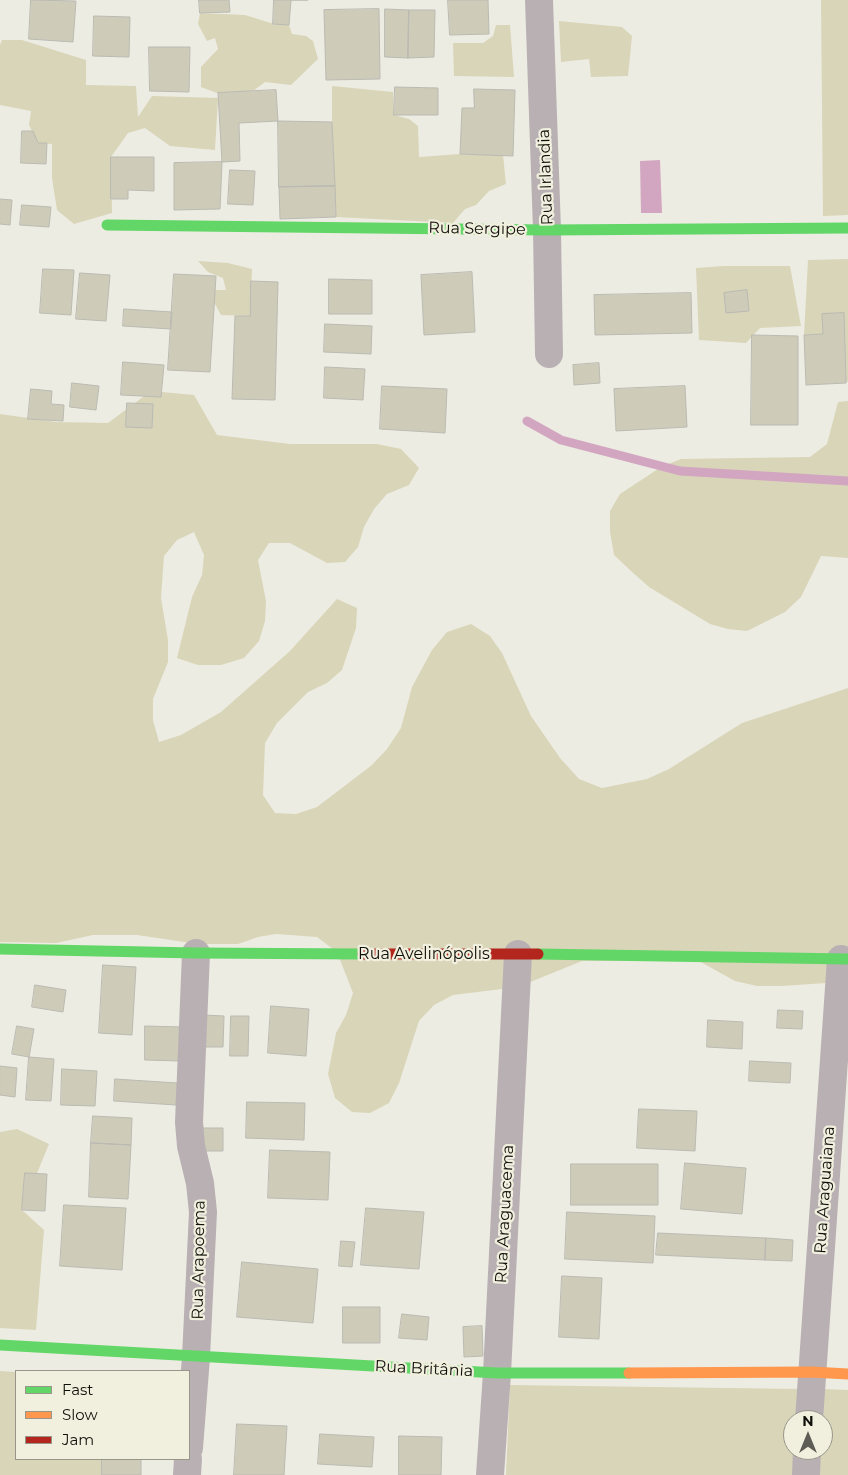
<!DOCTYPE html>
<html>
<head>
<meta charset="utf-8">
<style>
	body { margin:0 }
	#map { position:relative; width:848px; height:1475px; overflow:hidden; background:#edece2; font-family:Montserrat,sans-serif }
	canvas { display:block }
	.legend { position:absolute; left:15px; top:1370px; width:175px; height:90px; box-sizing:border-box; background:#f1efde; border:1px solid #979689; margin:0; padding:6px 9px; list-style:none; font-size:15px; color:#10100a }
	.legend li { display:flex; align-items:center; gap:10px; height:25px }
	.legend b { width:25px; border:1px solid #979689 }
	.north { position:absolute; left:783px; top:1410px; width:50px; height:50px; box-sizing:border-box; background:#f1efde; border:1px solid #979689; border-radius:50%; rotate:0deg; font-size:14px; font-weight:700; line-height:20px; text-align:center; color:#10100a }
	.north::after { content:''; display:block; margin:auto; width:18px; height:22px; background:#5d5d56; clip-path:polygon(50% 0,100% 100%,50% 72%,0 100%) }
</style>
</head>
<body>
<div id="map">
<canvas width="848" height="1475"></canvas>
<ul class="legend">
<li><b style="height:6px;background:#63d668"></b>Fast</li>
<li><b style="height:6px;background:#ff974d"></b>Slow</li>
<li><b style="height:6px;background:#b3261e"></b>Jam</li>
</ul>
<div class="north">N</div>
</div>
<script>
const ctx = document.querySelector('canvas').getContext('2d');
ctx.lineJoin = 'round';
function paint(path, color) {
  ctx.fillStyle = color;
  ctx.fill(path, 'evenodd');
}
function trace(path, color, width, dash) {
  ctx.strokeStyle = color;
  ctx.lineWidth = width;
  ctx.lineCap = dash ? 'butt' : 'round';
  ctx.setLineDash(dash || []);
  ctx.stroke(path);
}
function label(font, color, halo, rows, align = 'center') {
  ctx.font = font + ' Montserrat,sans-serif';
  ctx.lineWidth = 4.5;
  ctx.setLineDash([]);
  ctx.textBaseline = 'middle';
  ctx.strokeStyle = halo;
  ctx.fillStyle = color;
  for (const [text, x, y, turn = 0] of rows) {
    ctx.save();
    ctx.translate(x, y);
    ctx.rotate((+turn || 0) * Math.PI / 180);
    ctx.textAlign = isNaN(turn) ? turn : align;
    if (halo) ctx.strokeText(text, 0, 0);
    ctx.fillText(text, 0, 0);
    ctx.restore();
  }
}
const green = new Path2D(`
	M821,0H848V215L823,216Z
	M200,13L245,15L274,24L289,25L292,34L306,36L313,41L318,59L291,85L265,82L253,91L225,96L201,87V67L218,49L215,38L207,41L198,24Z
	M559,21L622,27L632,36L628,76L591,77L589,59L561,62Z
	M496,25H510L514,77L454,76L453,43H483L493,36Z
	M2,40H22L86,60V85L136,86L138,117L152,96L218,98L215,150L170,146L145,128L128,133L111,157L112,213L74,224L57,210L52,178V144L38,143L29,125L31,111L0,105V45Z
	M332,86L393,92L394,115L409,119L418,126L419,157L460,154L503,155L506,184L489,191L476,205L465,209L453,223L336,217L332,122Z
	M848,259V381L846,383L843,314H823V334L804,335L808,260Z
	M198,261L228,263L252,269L250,316L221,315L215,304L208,307L211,290H226L223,278L208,272Z
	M724,266H790L801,326L760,328L746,343L699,340L696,268Z
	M151,391L194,395L217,435L290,444H377L401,449L419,468L409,485L387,494L374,509L364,527L358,547L345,562L327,563L290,543H269L258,560L266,601L265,621L259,641L244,658L221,665H198L177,658L192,597L202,575L204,555L194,532L177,540L164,556L161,598L168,640V662L153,699V720L159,742L181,735L221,712L290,651L337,599L357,608L356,628L342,670L327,683L308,692L277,723L265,743L263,795L275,813L296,814L317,807L372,765L387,749L401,728L412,687L432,650L447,632L471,624L490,636L502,653L531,716L560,758L579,779L602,788L647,779L669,769L742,723L848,688V976L826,983L782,986H757L735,981L699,961H582L518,987L453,995L434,1005L419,1021L399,1083L389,1103L370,1113L352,1112L335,1098L328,1074L336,1033L346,1015L353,993L337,952L317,937L276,934L258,937L238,944H198L137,935H93L56,943L0,942V414L56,422L108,423Z
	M848,401V558L821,556L801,597L785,612L747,631L728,629L710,624L649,587L631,571L614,555L610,532V511L620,494L661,467L681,459L810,457L827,444L838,402Z
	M17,1129L49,1144L22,1210L44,1230L36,1330L0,1328V1132Z
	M0,1371L16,1372V1459H102V1475H0Z
	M510,1385L800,1389L798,1420H793V1450H796L795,1475H506Z
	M822,1389L848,1390V1475H817L818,1450H823V1420H820Z`);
const water = new Path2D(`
	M660,160L662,213H641L640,161Z`);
const stream = new Path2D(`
	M527,421L561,440L680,471L848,481`);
const building = new Path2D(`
	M31,0L76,1L73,42L29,39Z
	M199,0H229L230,12L200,13Z
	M274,0H308H291L289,25L273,24Z
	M448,0H488L489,34L450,35Z
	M379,9L380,79L326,80L324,10Z
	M385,9L409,10L408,58L385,57Z
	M409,10H435L434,57L408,58Z
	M94,16L130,17L129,57L93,56Z
	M149,47H190L189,92L150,91Z
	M395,87L438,88V115H394Z
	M474,89L515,90L513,156L460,154L462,108H474Z
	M276,90L278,121L239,123L240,161L222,162L218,93Z
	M278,121L332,122L335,186L279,187Z
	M22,131H33L38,143H47L46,164L21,163Z
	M111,157H154V191L128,190V199H111Z
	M222,162L220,209L174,210V163Z
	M230,170L255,171L253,205L228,204Z
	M335,186L336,217L280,219L279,187Z
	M0,199L12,200L10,225L0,224Z
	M22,205L51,207L49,227L20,225Z
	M43,269L74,270L71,315L40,313Z
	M472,272L475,332L424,335L421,275Z
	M80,273L110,275L106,321L76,319Z
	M174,274L216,276L210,372L168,370Z
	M329,279L372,280V314H329Z
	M251,281L278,282L275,400L232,399L235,316H250Z
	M747,290L749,311L726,313L724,293Z
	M691,293L692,333L595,335L594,295Z
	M124,309L172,312L171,329L123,326Z
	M844,313L846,383L806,385L804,335L823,334L822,314Z
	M325,324L372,326L371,354L324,352Z
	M752,335L798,336V425H751Z
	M123,362L164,365L161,397L121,395Z
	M599,363L600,383L574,385L573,365Z
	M325,367L365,369L363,400L324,398Z
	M72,383L99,386L96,410L70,407Z
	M382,386L447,389L445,433L380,429Z
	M685,386L687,427L616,431L614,389Z
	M31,389L52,391L51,404L64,405L63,421L28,419Z
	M127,403L153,404L152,428L126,427Z
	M103,965L136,967L132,1035L99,1033Z
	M35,985L66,990L63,1012L32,1007Z
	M271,1006L309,1009L306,1056L268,1053Z
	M778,1010L803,1011L802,1029L777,1028Z
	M203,1015L224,1016L223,1047H202Z
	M231,1016H249L248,1056H230Z
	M708,1020L743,1022L742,1049L707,1047Z
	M17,1026L34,1029L29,1057L12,1054Z
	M145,1026L182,1027L181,1061L145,1060Z
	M29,1057L54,1059L51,1101L26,1100Z
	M750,1061L791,1063L790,1083L749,1081Z
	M0,1066L17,1068L15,1097L0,1095Z
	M62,1069L97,1071L95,1106L61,1105Z
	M115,1079L177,1083L176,1105L114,1101Z
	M247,1102L305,1103L304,1140L246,1138Z
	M639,1109L697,1111L695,1151L637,1148Z
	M93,1116L132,1118L131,1145L91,1143Z
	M200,1128H223V1151H200Z
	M91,1143L131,1145L128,1199L89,1197Z
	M270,1150L330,1152L328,1200L268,1198Z
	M685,1163L746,1168L742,1214L681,1209Z
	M571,1164H658V1205H571Z
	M25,1173L47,1174L45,1211L22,1210Z
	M64,1205L126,1208L122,1270L60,1266Z
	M366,1208L424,1212L419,1269L361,1265Z
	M567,1212L655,1216L653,1263L565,1259Z
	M658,1233L766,1238L765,1260L656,1255Z
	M766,1238L793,1240L792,1261L765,1260Z
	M341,1241L355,1242L352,1267L339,1266Z
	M242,1262L318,1269L313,1323L237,1317Z
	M562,1276L602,1278L599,1339L559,1337Z
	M343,1307H380V1343H343Z
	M402,1314L429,1317L427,1340L399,1338Z
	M482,1326L483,1356L464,1357L463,1327Z
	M237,1424L287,1426L284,1475H234Z
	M320,1434L374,1437L372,1467L318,1464Z
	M399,1436L442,1437L441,1475H399Z
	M102,1459H141V1475H102Z`);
const street = new Path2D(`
	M539,0L547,230L549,354
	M809,1420L841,959
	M189,1448L196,1357L203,1212L200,1183L191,1146L189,1122L196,953
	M187,1475L188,1459
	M490,1475L497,1373L518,954
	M806,1475L807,1450`);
const fast = new Path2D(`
	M107,225L547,230L848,228
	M0,949L196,953L363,954
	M538,954L848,959
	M0,1345L497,1373H629`);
const slow = new Path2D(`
	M629,1373L812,1372L848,1374`);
const jam = new Path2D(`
	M363,954H538`);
const streetNames = [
	["Rua Irlandia",546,177,-92],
	["Rua Sergipe",477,229,1],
	["Rua Avelinópolis",424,954],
	["Rua Araguaiana",825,1190,-86],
	["Rua Araguacema",505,1214,-87],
	["Rua Arapoema",199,1260,-89],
	["Rua Britânia",424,1369,3]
];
paint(green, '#d9d5b8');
paint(water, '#d2a6c0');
trace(stream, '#d2a6c0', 9);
paint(building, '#ceccb9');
trace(building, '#babab3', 1);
trace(street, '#b9b0b4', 28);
trace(fast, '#63d668', 11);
trace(slow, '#ff974d', 11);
trace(jam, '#b3261e', 11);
label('16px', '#10100a', '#f1efde', streetNames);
</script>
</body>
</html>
